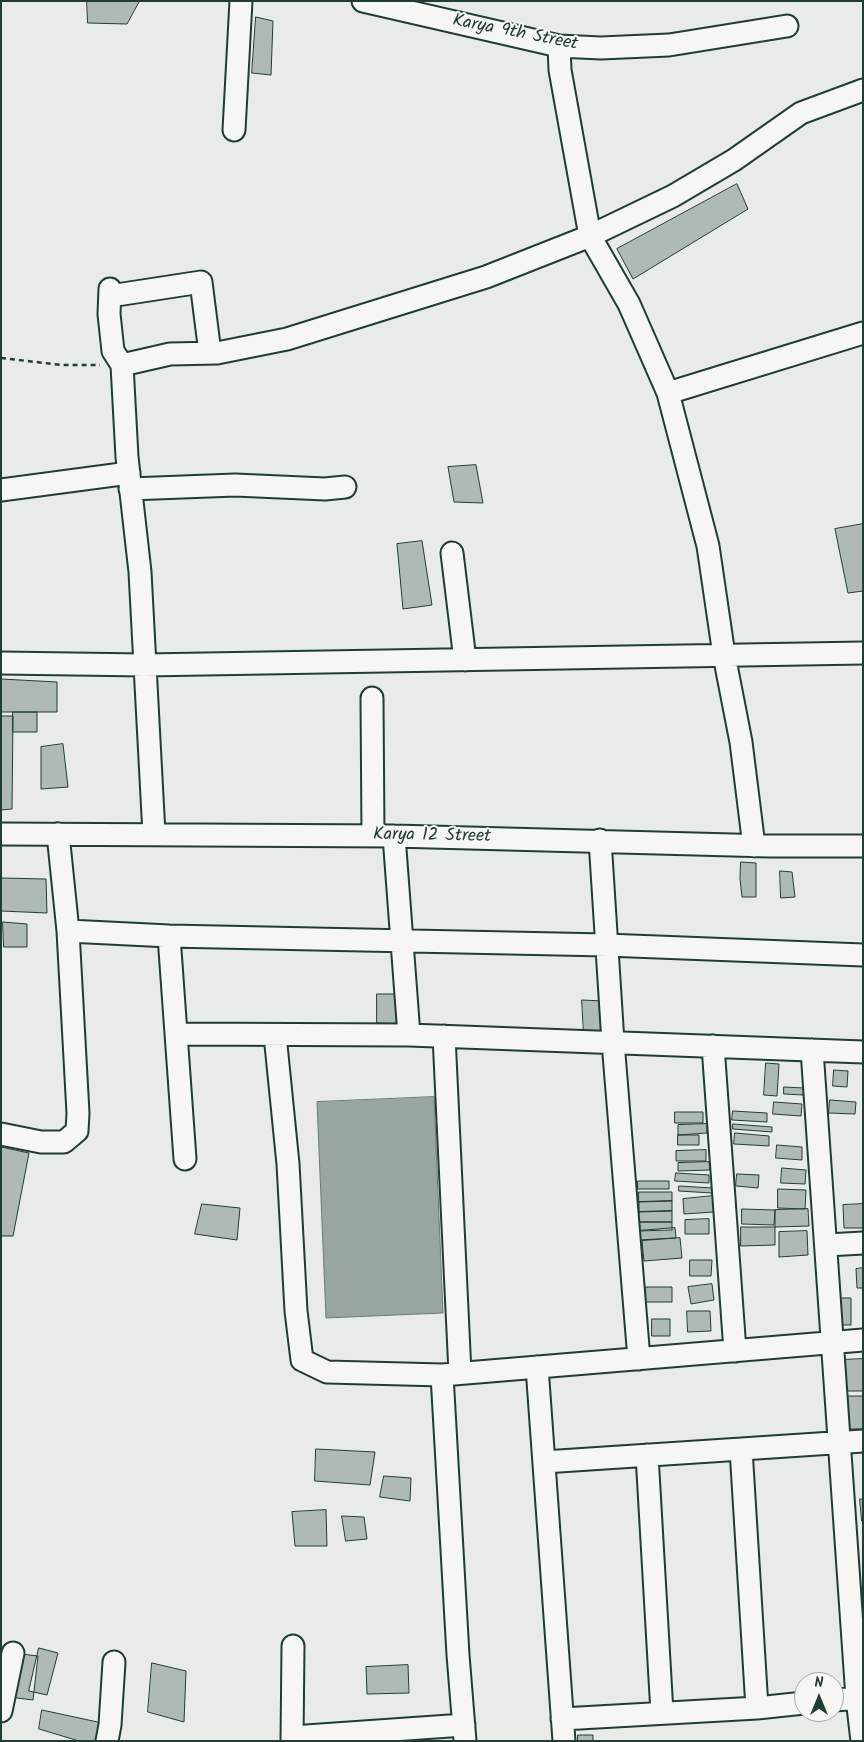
<!DOCTYPE html>
<html>
<head>
<meta charset="utf-8">
<style>
	body { margin:0 }
	#map { position:relative; width:864px; height:1742px; overflow:hidden; background:#e9ebe7; font-family:Kalam,sans-serif }
	canvas { display:block }
	.frame { position:absolute; inset:0; border:2px solid #1f3d34; pointer-events:none }
	.north { position:absolute; left:794px; top:1672px; width:50px; height:50px; box-sizing:border-box; background:#f6f6f2; border:1px solid #a0aca6; border-radius:50%; rotate:0deg; font-size:14px; font-weight:700; line-height:20px; text-align:center; color:#1f3d34 }
	.north::after { content:''; display:block; margin:auto; width:18px; height:22px; background:#1f3d34; clip-path:polygon(50% 0,100% 100%,50% 72%,0 100%) }
</style>
</head>
<body>
<div id="map">
<canvas width="864" height="1742"></canvas>
<div class="frame"></div>
<div class="north">N</div>
</div>
<script>
const ctx = document.querySelector('canvas').getContext('2d');
ctx.lineJoin = 'round';
function paint(path, color) {
  ctx.fillStyle = color;
  ctx.fill(path, 'evenodd');
}
function trace(path, color, width, dash) {
  ctx.strokeStyle = color;
  ctx.lineWidth = width;
  ctx.lineCap = dash ? 'butt' : 'round';
  ctx.setLineDash(dash || []);
  ctx.stroke(path);
}
function label(font, color, halo, rows, align = 'center') {
  ctx.font = font + ' Kalam,sans-serif';
  ctx.lineWidth = 4;
  ctx.setLineDash([]);
  ctx.textBaseline = 'middle';
  ctx.strokeStyle = halo;
  ctx.fillStyle = color;
  for (const [text, x, y, turn = 0] of rows) {
    ctx.save();
    ctx.translate(x, y);
    ctx.rotate((+turn || 0) * Math.PI / 180);
    ctx.textAlign = isNaN(turn) ? turn : align;
    if (halo) ctx.strokeText(text, 0, 0);
    ctx.fillText(text, 0, 0);
    ctx.restore();
  }
}
const water = new Path2D(`
	M434,1097L443,1313L326,1318L317,1102Z`);
const building = new Path2D(`
	M87,1H138L139,2L127,24L88,23Z
	M256,17L273,21L271,75L252,73Z
	M737,184L748,209L633,279L617,249Z
	M476,465L483,503L454,502L448,467Z
	M863,524V591L848,593L835,529Z
	M422,541L432,605L403,609L397,544Z
	M1,679L57,682V712H1Z
	M13,712H37V732H13Z
	M1,716H13L12,809L1,810Z
	M63,744L68,787L41,789V747Z
	M741,862L756,863V897H742L740,879Z
	M780,871L792,872L795,897L781,898Z
	M1,878L46,879L47,913L1,911Z
	M3,922L27,924V947H4Z
	M377,994H396L398,1024L377,1023Z
	M582,1000L603,1001L607,1035H584Z
	M766,1063L779,1064L777,1096L764,1095Z
	M834,1070L848,1071L847,1087L833,1086Z
	M784,1087L804,1088L803,1095L784,1094Z
	M830,1100L856,1102L855,1114L829,1113Z
	M774,1102L802,1104L801,1116L773,1114Z
	M733,1111L767,1113V1122L732,1120Z
	M675,1112H703V1123H675Z
	M707,1124V1133L678,1135V1125Z
	M733,1124L772,1127V1132L733,1129Z
	M735,1133L769,1136V1146L734,1144Z
	M678,1135H699V1145H678Z
	M777,1145L802,1147V1160L776,1158Z
	M1,1147L29,1153L13,1236H1Z
	M706,1150V1161H676V1151Z
	M709,1162L710,1170L678,1171V1163Z
	M782,1168L806,1170L805,1184L781,1183Z
	M676,1173L709,1175V1183L675,1181Z
	M737,1174L759,1175L758,1188L736,1186Z
	M638,1181H669V1189H638Z
	M679,1186L713,1188L712,1193L679,1191Z
	M778,1189L806,1190L805,1209L778,1208Z
	M639,1192H672V1201L639,1202Z
	M713,1196L714,1212L684,1214L683,1199Z
	M672,1201V1211L639,1212V1202Z
	M202,1204L240,1208L237,1240L195,1234Z
	M863,1204V1228H844L843,1205Z
	M742,1209L775,1210L774,1225L742,1224Z
	M808,1209L809,1226L775,1227V1210Z
	M672,1211V1222H639V1212Z
	M709,1219V1234H685V1220Z
	M639,1222H672V1230L639,1231Z
	M741,1227H775V1245L741,1246Z
	M675,1228L676,1238L638,1240V1231Z
	M807,1231L808,1255L779,1257V1232Z
	M680,1238L682,1258L644,1261L642,1241Z
	M690,1260H712L711,1276H690Z
	M863,1268V1288H857L856,1269Z
	M712,1284L714,1300L691,1304L688,1287Z
	M646,1287H672V1302H646Z
	M837,1298H851V1325H838Z
	M687,1311H710L711,1331L688,1332Z
	M652,1319H670V1336H652Z
	M863,1359V1391H843L842,1360Z
	M846,1396H863V1429H846Z
	M316,1449L375,1452L370,1485L315,1481Z
	M384,1476L411,1478L410,1501L380,1497Z
	M860,1499H863V1521H862Z
	M326,1510L327,1546H295L292,1512Z
	M342,1516L364,1517L367,1539L346,1541Z
	M39,1648L58,1653L47,1695L29,1691Z
	M13,1653L38,1656L33,1700L9,1697Z
	M152,1663L186,1671L184,1722L148,1712Z
	M408,1665L409,1693L367,1694L366,1667Z
	M42,1710L107,1724L101,1741H79L39,1729Z
	M578,1735H593V1741H578Z`);
const path = new Path2D(`
	M1,358L62,365H100`);
const minor = new Path2D(`
	M363,1L559,46L601,48L669,45L787,26
	M559,46L560,70L590,236L629,304L668,393L708,546L724,655L741,742L754,846
	M234,130L241,1
	M110,289L109,314L113,351L122,365L127,457L140,572L154,834
	M110,296L201,282L210,353
	M122,365L170,354L217,353L287,339L486,277L590,236L673,196L734,160L801,113L863,90
	M668,393L863,333
	M130,489L235,485L325,489L345,487
	M1,490L129,473
	M452,553L465,660
	M1,663L145,665L863,653
	M372,698L373,836
	M1,834L394,836L770,846H863
	M394,836L409,1035
	M600,840L613,1042L639,1359
	M68,931L169,936L606,945L863,955
	M169,936L185,1159
	M176,1034L409,1035L863,1052
	M275,1035L288,1164L296,1311L302,1360L327,1372L442,1375L863,1340
	M444,1036L460,1373
	M713,1046L735,1351
	M812,1050L857,1698L862,1741
	M1,1134L41,1142H64L77,1131L78,1113L68,931L58,834
	M827,1245L863,1243
	M537,1367L564,1741
	M442,1375L458,1655L465,1741
	M741,1449L757,1708
	M647,1455L662,1713
	M544,1462L863,1441
	M834,1700L863,1698
	M1,1711L13,1653
	M562,1719L757,1708L804,1703
	M292,1737L464,1725
	M107,1741L110,1725L114,1662
	M292,1741L293,1646`);
const streetNames = [
	["Karya 9th Street",515,34,11],
	["Karya 12 Street",432,837,1]
];
paint(water, '#99a6a0');
trace(water, '#687c75', 1);
paint(building, '#b0bab5');
trace(building, '#1f3d34', 1);
trace(minor, '#1f3d34', 25);
trace(path, '#1f3d34', 2.5, [5, 4]);
trace(minor, '#f6f6f2', 21);
label('18px', '#1f3d34', '#f6f6f2', streetNames);
</script>
</body>
</html>
